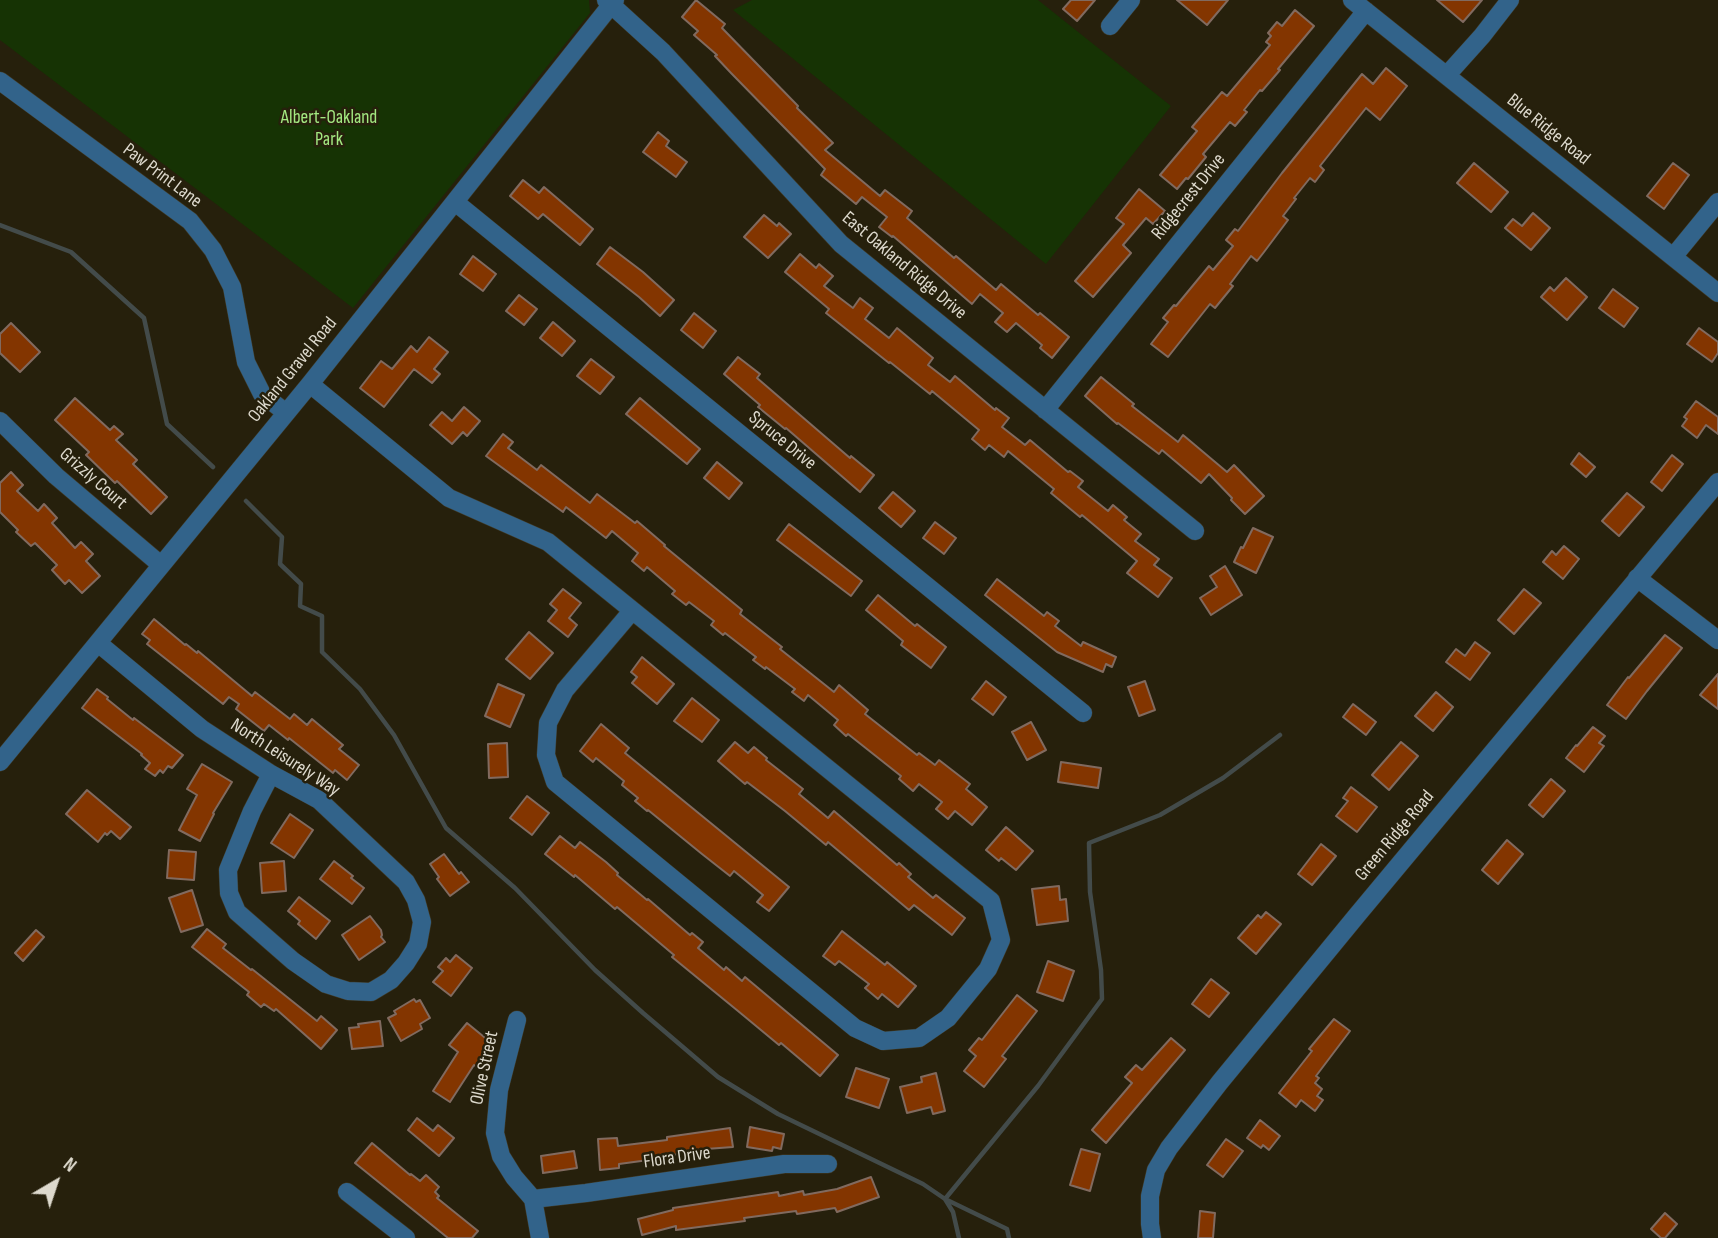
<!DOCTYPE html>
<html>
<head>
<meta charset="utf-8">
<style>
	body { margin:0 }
	#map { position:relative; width:1718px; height:1238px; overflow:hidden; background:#26200c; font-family:"Sofia Sans Condensed",sans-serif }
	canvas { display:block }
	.north { position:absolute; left:21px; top:1147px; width:70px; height:70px; -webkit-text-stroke:5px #26200c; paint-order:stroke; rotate:39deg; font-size:19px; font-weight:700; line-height:28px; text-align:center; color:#ddd9cd }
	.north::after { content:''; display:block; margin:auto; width:24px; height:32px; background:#ddd9cd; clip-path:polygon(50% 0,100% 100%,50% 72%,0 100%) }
</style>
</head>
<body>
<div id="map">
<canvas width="1718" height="1238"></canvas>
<div class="north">N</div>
</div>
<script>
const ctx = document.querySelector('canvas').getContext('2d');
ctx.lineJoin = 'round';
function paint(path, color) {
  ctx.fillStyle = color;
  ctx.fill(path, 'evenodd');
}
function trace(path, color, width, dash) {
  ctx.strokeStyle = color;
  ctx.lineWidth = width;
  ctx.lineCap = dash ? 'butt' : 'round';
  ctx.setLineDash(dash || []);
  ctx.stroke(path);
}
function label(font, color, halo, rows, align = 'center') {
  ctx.font = font + ' "Sofia Sans Condensed",sans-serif';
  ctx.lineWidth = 5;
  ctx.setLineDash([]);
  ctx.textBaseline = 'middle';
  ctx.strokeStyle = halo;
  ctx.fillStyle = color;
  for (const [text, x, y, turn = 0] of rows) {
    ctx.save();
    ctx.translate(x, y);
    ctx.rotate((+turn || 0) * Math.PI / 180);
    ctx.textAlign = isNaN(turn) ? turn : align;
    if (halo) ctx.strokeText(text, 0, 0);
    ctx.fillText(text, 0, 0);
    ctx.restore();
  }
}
const green = new Path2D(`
	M0,0H589L590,13L353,308L0,40Z
	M752,0H1038L1171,106L1046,264L733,10Z`);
const stream = new Path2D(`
	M0,225L71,252L144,318L167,424L213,467
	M246,501L282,537L280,564L301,584L300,606L322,616V652L360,689L394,735L446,828L515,888L595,970L643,1013L718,1077L778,1114L923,1184L945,1199L953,1212L959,1238
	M1009,1238L1007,1229L945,1199L1038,1086L1102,999L1101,970L1090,892L1089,843L1160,815L1223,778L1280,735`);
const building = new Path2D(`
	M696,0L725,24L722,28L798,106L797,108L833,143L825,150L880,196L885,190L912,211L907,218L954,258L956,256L996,290L1001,284L1038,315L1040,313L1069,337L1052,358L1040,348L1042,345L1016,323L1007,332L995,322L1003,313L980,294L972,304L893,236L892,237L879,227L887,217L862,197L856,204L821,175L825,169L731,73L715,56L717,55L694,35L698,31L682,17Z
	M1071,0H1095L1077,21L1063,9Z
	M1177,0H1228L1207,25Z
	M1437,0H1482L1463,22Z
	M1295,10L1314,26L1278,69L1280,70L1262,91L1260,90L1244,110L1247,112L1235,126L1230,122L1203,154L1206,157L1188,179L1186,178L1177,189L1160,175L1197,131L1192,127L1222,92L1227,96L1270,45L1266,42L1271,36L1268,33L1277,22L1282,26Z
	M1386,68L1407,86L1380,120L1366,108L1320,166L1324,170L1315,182L1310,178L1294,198L1296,199L1283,216L1288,220L1264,252L1257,261L1251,256L1230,284L1233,286L1215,308L1210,304L1168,357L1151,344L1168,322L1163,318L1174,305L1176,306L1209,266L1213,270L1233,246L1226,240L1235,229L1238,231L1282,173L1362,74L1373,84Z
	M658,132L669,141L666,146L687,162L676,177L643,152Z
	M1474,163L1508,192L1491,212L1457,183Z
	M1673,163L1689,175L1664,209L1647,196Z
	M523,180L539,193L544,187L593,229L580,245L543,214L538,219L510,196Z
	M1139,189L1165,211L1153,224L1146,218L1123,245L1131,253L1093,297L1075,281L1124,224L1116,218Z
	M1533,213L1550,228L1531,250L1505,228L1513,219L1522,226Z
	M764,215L777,226L779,223L791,234L768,258L744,237Z
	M610,247L643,272L674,300L660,316L639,297L597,264Z
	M800,254L816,268L819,264L833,276L824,286L853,308L860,298L873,308L865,319L889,338L897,328L933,358L928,365L950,382L955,376L995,410L996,408L1009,418L1002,427L1025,445L1030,440L1068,472L1070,471L1083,481L1078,487L1108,511L1113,505L1127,517L1124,520L1141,534L1135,541L1159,559L1154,565L1172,578L1158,597L1127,573L1137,561L1082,515L1080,517L1051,493L1054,489L1008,451L1004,457L989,445L985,450L972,439L979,430L932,391L930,394L890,362L889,363L826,313L829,309L785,272Z
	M473,256L496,274L483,291L460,274Z
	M1566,278L1587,297L1567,320L1541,297L1550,287L1554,291Z
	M1613,289L1638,308L1624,327L1599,308Z
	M519,295L537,309L524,325L506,311Z
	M694,313L716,331L703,348L681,330Z
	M553,322L575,341L562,356L540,338Z
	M11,323L40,352L20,372L0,353V334Z
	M1699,328L1718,342V353L1712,362L1687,344Z
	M429,337L448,352L434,369L440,374L432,383L414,369L384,407L360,388L381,361L392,369L411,346L417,352Z
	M738,357L760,374L757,378L850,458L851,456L874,475L860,492L786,428L785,429L758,407L760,405L724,374Z
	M591,359L614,377L600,394L577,376Z
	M1101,377L1134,404L1132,406L1178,442L1183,435L1227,472L1234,465L1264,496L1245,514L1231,500L1232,498L1209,474L1201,483L1162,450L1159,454L1118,423L1117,424L1085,396Z
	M75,398L110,430L114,426L123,434L116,440L137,460L133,464L167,497L151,514L117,481L115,483L86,455L89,452L55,420Z
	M640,398L700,449L687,464L626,414Z
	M1696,401L1718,417V434L1706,425L1697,438L1682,426L1687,419L1684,417Z
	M464,407L480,421L467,436L463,432L452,444L430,425L442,412L452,421Z
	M503,434L513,442L508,448L537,470L541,465L590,503L597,494L635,523L637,521L665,545L664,546L742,610L740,614L782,647L780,649L834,692L839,685L868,710L865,714L917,755L919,753L935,765L939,760L970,784L966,789L987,807L972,825L955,811L948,819L936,809L942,802L919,784L913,791L899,779L901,776L848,734L846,736L834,725L838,720L808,695L804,701L792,692L795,689L766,667L765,669L753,660L756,657L725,633L723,635L711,625L714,621L689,602L686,605L672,594L675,591L647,567L644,571L632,561L638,553L612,531L606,538L566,507L563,512L486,456Z
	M1579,453L1595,467L1586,477L1571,464Z
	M1672,455L1683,464L1662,491L1651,482Z
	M717,462L742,483L729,499L704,478Z
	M11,472L23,485L17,491L38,511L44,504L57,518L52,523L75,548L81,542L93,554L86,561L100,576L82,593L69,580L65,584L52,570L57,565L35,543L31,546L16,532L18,530L0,512V483Z
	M893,492L915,511L901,527L879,508Z
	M1627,493L1644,507L1619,536L1602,521Z
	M935,522L956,538L944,554L923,538Z
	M789,524L862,581L851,596L777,540Z
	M1253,528L1273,537L1256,573L1234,562L1241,547L1243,548Z
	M1564,546L1579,559L1563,579L1543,562L1552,551L1556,555Z
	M1225,566L1242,595L1211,615L1200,598L1217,587L1210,576Z
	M997,579L1044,616L1047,612L1059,621L1055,626L1081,646L1083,642L1116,657L1112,667L1106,664L1103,672L1057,652L985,595Z
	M563,589L581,603L569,618L577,625L568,637L548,621L557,610L550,604Z
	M1524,589L1541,603L1514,634L1498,620Z
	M878,595L915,626L917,624L946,647L931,668L901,645L903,641L866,610Z
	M154,619L185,645L186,644L197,653L198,651L252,696L255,692L290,719L294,714L307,725L312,719L343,745L339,749L359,765L347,780L335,770L333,773L289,738L288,740L269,725L264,731L236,709L239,704L229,697L223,704L147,644L150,640L142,634Z
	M529,632L553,653L530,679L506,659Z
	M1665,635L1682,648L1647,691L1626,719L1607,705L1628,677L1629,678Z
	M1475,642L1490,653L1470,680L1446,662L1456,649L1465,656Z
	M642,657L674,684L657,704L632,683L637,677L631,672Z
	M1718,674V709L1700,695Z
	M986,681L1006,697L993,715L972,699Z
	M1145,681L1155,710L1139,716L1128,687Z
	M498,684L524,695L510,727L485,716Z
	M97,689L108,697L107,699L133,720L134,718L183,755L172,768L168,766L163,773L160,770L155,776L145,769L150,763L141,755L142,754L82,708Z
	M1436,692L1453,707L1433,731L1415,716Z
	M692,698L719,720L702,742L674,721Z
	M1353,704L1376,722L1366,735L1343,717Z
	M1031,722L1046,750L1027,760L1012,732Z
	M601,724L629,748L625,753L789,887L769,911L757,902L763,895L734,871L730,876L702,854L648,810L647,811L635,801L638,798L622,785L624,781L596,758L593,762L580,751Z
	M1593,727L1605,736L1599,743L1604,746L1584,772L1566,758L1576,745L1577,746Z
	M735,742L748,753L754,747L767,758L766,760L803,789L799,794L828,818L834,811L897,865L899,863L911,874L908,877L933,898L936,895L965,918L952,935L914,905L909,910L828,842L826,845L785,811L747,782L745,784L718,761Z
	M1401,742L1418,756L1389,790L1372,775Z
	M507,743L508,777L489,778L488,744Z
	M1061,762L1101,768L1098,788L1058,782Z
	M202,764L232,782L213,813L214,814L200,841L179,830L197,795L187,789Z
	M1551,779L1565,791L1543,817L1529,805Z
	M1351,787L1377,807L1357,832L1336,816L1348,801L1343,798Z
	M87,790L131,827L120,839L111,831L107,835L105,833L98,842L66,814Z
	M527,796L549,813L532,835L510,818Z
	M290,814L313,830L294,858L271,843Z
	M1006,827L1033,851L1016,870L1001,858L999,861L986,850Z
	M560,836L575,848L580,842L606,862L618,873L617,875L647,900L648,899L690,935L692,933L703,942L698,948L724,970L726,967L742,981L745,977L838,1055L820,1076L781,1043L779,1045L738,1011L672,957L674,955L617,907L615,909L575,875L574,877L545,854Z
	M1507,840L1523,854L1498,884L1482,870Z
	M1321,844L1336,856L1312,885L1298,874Z
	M169,850L196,852L194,880L167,878Z
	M444,854L459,874L461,872L469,882L450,896L437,879L439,877L430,864Z
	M284,861L286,891L262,893L260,863Z
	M334,861L353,876L351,878L364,888L352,904L320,879Z
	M1059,886L1060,900L1066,899L1068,921L1037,925L1032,889Z
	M192,890L203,925L181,932L169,898Z
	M299,897L330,921L316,939L298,924L300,921L288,911Z
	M1266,912L1281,924L1256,954L1238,938L1258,915L1261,918Z
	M370,916L381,930L382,935L381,937L385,942L359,960L342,935Z
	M207,929L226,944L223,948L251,970L252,969L317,1021L321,1016L337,1030L321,1049L276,1009L274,1011L264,1004L261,1007L247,995L249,992L192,947Z
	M36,930L44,937L23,961L15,953Z
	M842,931L885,965L887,962L916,986L898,1007L882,994L878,999L865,988L869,984L839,961L835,965L823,956Z
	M456,955L472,968L451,996L433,982L443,971L438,967L446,958L450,962Z
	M1048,961L1074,971L1063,1001L1037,992Z
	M1211,979L1229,993L1209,1017L1192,1004Z
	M1017,995L1037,1011L1002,1056L1006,1059L984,1087L964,1071L976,1056L969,1050L979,1038L982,1040Z
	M414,999L416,1002L420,1000L430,1018L420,1024L422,1029L401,1041L388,1018L396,1014L394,1011Z
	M1334,1019L1350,1031L1316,1076L1319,1078L1315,1083L1322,1089L1317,1096L1323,1100L1315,1111L1301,1100L1296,1107L1279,1093L1312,1051L1309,1049Z
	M380,1021L383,1046L352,1049L349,1028L359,1027L358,1024Z
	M467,1023L489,1041L485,1047L490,1051L477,1067L474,1065L450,1102L433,1091L458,1052L449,1045Z
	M1171,1038L1185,1050L1106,1143L1092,1130L1132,1083L1125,1077L1136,1065L1142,1070Z
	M856,1068L889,1079L879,1108L846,1097Z
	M936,1073L945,1111L933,1114L931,1107L907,1113L900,1087L922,1082L921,1077Z
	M417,1118L433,1131L438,1125L454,1138L439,1156L408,1130Z
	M1260,1120L1280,1136L1269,1150L1263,1145L1261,1148L1247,1138Z
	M750,1127L784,1134L781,1149L773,1147L772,1151L747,1147Z
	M730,1128L733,1147L706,1149L656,1158V1159L619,1164V1168L600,1170L598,1139L617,1138L618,1146L667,1140V1137Z
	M1226,1139L1243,1151L1223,1177L1207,1165Z
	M372,1143L410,1175L411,1174L420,1181L426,1175L439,1187L435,1192L439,1196L437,1198L478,1231L472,1238H448L355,1163Z
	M1081,1149L1100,1154L1090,1191L1070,1185Z
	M574,1151L577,1168L543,1173L541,1156Z
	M871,1177L879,1197L837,1212L835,1208L797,1214L796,1211L744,1218L745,1221L676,1230V1226L642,1235L638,1219L673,1210V1208L778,1192L779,1196L803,1191L804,1195L837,1189Z
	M1200,1211L1215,1213L1213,1238H1198Z
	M1665,1213L1677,1224L1665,1238H1661L1651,1229Z`);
const minor = new Path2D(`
	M606,0L663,52L841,244L1195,531
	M1352,0L1718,293
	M1110,26L1131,0
	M1447,75L1482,36L1510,0
	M0,81L190,221L213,250L232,287L246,362L262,394L285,412
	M455,202L1083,713
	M1673,257L1718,202
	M310,384L449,498L548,542L991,901L1001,940L988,969L948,1018L919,1038L883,1041L855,1028L555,782L546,755L548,723L565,690L632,611
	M1045,410L1366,11
	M0,421L56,476L161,565
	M1637,578L1718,640
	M98,643L202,729L271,774L319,800L406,882L416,900L422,922L418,944L406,963L391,980L371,992L348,991L326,984L293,961L237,912L229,893L228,870L252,811L271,774
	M0,762L310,384L615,0
	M517,1020L499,1090L495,1133L501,1156L514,1177L533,1199L540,1238
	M347,1192L406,1238
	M533,1199L586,1193L784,1164H828
	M1152,1238L1150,1224V1196L1156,1170L1169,1148L1220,1082L1358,914L1718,482`);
const parkNames = [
	["Albert-Oakland",329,118],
	["Park",329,140]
];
const streetNames = [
	["Blue Ridge Road",1548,130,39],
	["Paw Print Lane",162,176,37],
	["Ridgecrest Drive",1189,197,-51],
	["East Oakland Ridge Drive",904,266,40],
	["Oakland Gravel Road",293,370,-51],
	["Spruce Drive",782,441,39],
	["Grizzly Court",93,479,41],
	["North Leisurely Way",285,758,33],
	["Green Ridge Road",1395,836,-50],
	["Olive Street",485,1068,-78],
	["Flora Drive",677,1158,-8]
];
paint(green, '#163304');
trace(stream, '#434b4a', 4.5);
paint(building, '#833500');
trace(building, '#816a5f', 2);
trace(minor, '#403a27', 19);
trace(minor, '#32638a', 18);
label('19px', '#a3e881', '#26200c', parkNames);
label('19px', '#ddd9cd', '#26200c', streetNames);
</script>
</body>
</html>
